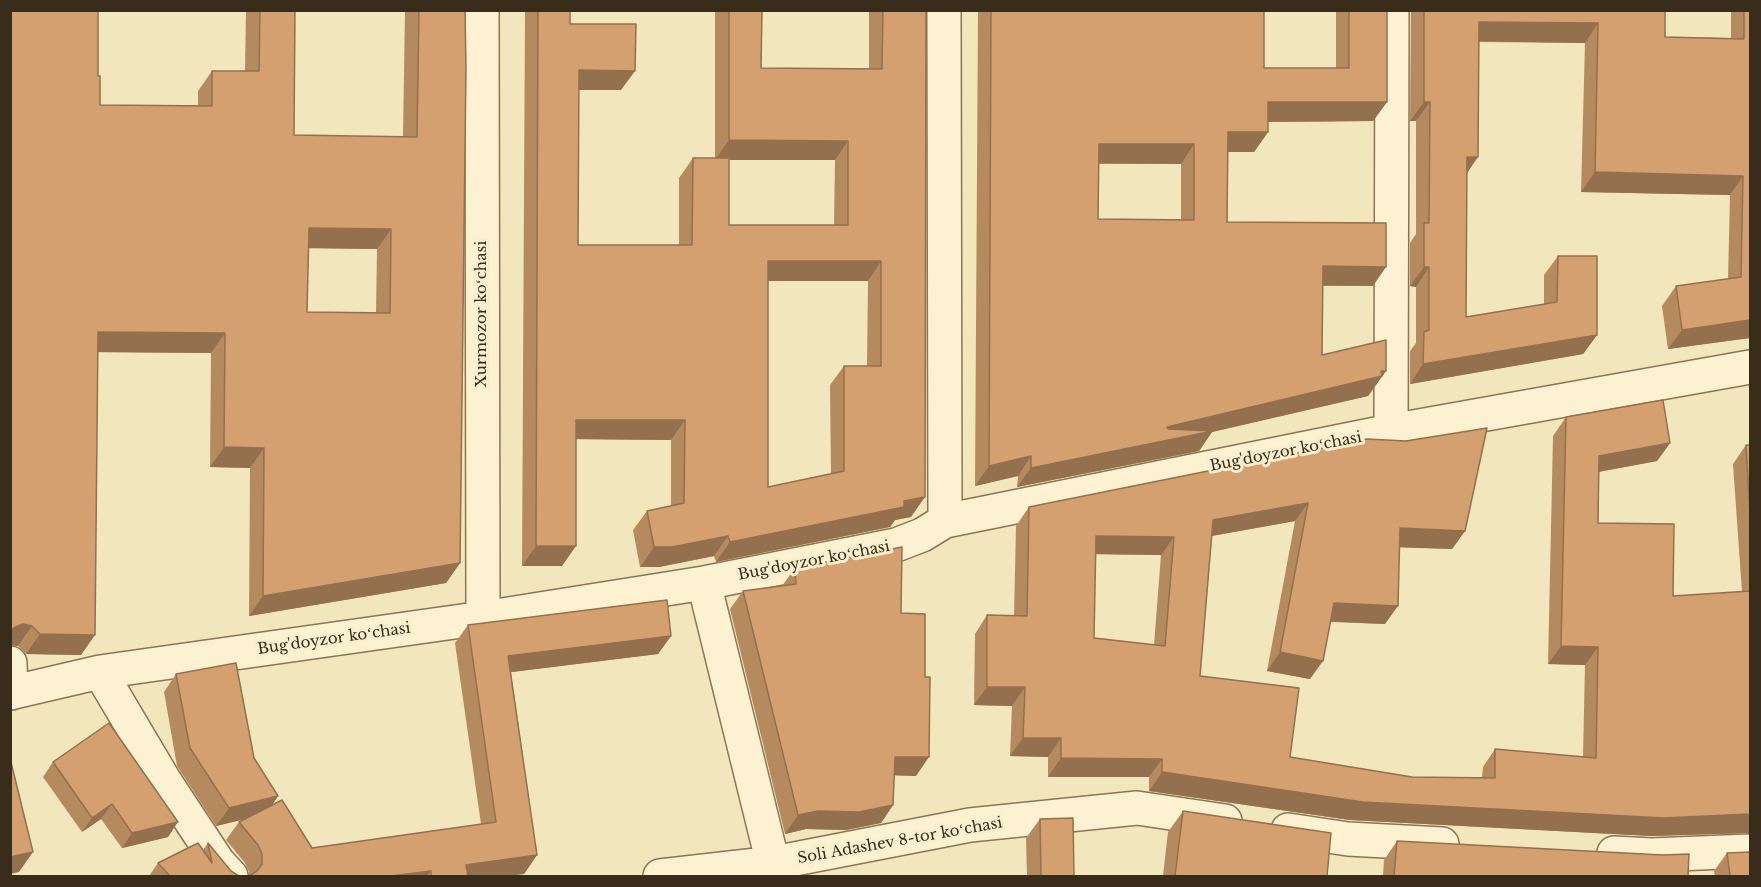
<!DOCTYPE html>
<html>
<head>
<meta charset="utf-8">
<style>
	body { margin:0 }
	#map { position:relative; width:1761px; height:887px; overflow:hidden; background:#f2e6bd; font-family:"Libre Baskerville",serif }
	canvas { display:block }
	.frame { position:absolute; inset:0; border:12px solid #392c1b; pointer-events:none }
</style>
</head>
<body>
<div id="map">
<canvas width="1761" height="887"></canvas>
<div class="frame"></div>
</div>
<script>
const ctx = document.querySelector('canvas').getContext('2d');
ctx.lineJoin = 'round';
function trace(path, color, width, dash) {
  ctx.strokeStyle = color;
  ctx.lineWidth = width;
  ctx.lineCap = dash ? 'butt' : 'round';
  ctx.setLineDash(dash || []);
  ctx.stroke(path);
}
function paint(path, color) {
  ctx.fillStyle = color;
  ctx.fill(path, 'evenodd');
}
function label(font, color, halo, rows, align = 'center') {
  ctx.font = font + ' "Libre Baskerville",serif';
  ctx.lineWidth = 6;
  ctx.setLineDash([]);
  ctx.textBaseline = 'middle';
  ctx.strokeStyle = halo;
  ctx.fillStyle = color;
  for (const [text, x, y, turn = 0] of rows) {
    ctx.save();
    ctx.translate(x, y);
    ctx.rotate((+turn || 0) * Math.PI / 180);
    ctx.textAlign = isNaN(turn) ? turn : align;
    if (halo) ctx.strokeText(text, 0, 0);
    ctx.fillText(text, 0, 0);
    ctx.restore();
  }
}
const minor = new Path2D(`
	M482,10L483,618
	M944,10L945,521
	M1391,431L1392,10
	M704,583L776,876
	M10,663L11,693
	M100,672L164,780L218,862L231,876
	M10,693L100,672L483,618L704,583L896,545L922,535L945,521L1391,431L1750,367
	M1288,830L1348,839L1442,844
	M1614,853L1651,855L1750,851
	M660,876L774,863L970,825L1137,808L1225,821`);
const wall = new Path2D(`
	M10,10L98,76L100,105L198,106V91L212,71H245L246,10H295L294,135L403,137L405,10H465L460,563L446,583L249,616L250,468L210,467L211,353L98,352L81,655L26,654L18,646L10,645ZM308,248L377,249L376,313L307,312Z
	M525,10H570V24L621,90H579L578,245H679V178L693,158H715V10H762L761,68L869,69V10H926L911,517L895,520L890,527L716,562L714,556L659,567H640L633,530L647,511L671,506V440L576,439L562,566H522ZM729,160H835L834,225H729ZM768,281H868L867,366H844L830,385L831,474L768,487Z
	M978,10H1264V68H1336V10H1387V102L1373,121L1268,122V132L1254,152H1228L1227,222L1373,286H1322V355L1386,371L1368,396L1212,432L1199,451L1017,487L1018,476L975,486ZM1099,164H1181V220L1098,219Z
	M1411,10H1665V37L1731,38V10H1750V338L1668,349L1662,306L1676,286L1728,279L1730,195L1581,192L1585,43L1479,42L1467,173L1466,317L1544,304V275L1558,256L1597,335L1583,354L1410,384V351L1416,343V287L1410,286V243L1416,234V121H1410Z
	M1566,417L1670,443L1657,461L1599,472L1598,523L1673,596L1742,592L1733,464L1746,445H1750V833L1651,836L1350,820L1149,791V777H1048V757L1010,756L1012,706L974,705L975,634L987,615L1014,616L1016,526L1029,507L1367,439L1465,531L1452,549L1400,547L1385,624L1330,622L1310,679L1267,671L1295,521L1212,536L1200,676L1290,757L1412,777L1482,778L1483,767L1495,749L1583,757L1585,665L1548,664L1553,436ZM1095,554L1161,555L1154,645L1094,638Z
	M795,568L901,613L916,776L894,775L893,805L881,823L846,830L806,829L785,834L730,609L743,591L782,586Z
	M468,625L671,636L658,654L511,672L537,855L524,874L505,876H149L158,863L203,850L208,843L231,871L239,876L249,875V872L245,863L226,840L239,822L245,819L216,826L177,766L164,692L176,674L254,758L278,796L272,805L312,848L481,824L455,643Z
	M53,762L168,837L122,848L101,819L82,832L43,777Z
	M1183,811L1327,876H1163L1168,832Z
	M1040,819L1074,876H1027L1026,838Z
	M1397,841L1688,876H1383L1384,860Z
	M1727,853L1750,876H1715L1714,871Z`);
const shadedWall = new Path2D(`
	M1479,22L1598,23L1585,43L1465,41Z
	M579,70L635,71L621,90H565Z
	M1268,102H1387L1373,121L1255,122Z
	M1424,102H1430L1416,121H1410Z
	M1228,132H1268L1254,152H1215Z
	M729,140L848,141L835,160H715Z
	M1099,144H1194L1181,164L1085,163Z
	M1467,157H1478L1465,176Z
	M1595,172L1743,176L1730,195L1581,192Z
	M309,228L391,229L377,249L295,248Z
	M768,261H881L868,281H754Z
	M1323,266L1386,267L1373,286L1309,285Z
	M1424,267H1429L1416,287L1410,286Z
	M1750,320V338L1668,349L1682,330Z
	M98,332L225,333L211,353L84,352Z
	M1597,335L1583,354L1410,384L1423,364Z
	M1381,371H1386L1368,396L1212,432L1199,451L1017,487L1031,468L1167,427Z
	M576,420H685L671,440L562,439Z
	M1670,443L1657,461L1586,474L1599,456Z
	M224,447L264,448L250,468L210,467Z
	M1031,456L1018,476L975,486L989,466Z
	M925,497L911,517L895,520L890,527L716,562L730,542Z
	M1308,503L1295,521L1200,538L1213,520Z
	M1400,528L1465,531L1452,549L1388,547Z
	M728,536L714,556L659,567H640L654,547Z
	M1096,536L1174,537L1161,555L1083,554Z
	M536,546H576L562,566H522Z
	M460,563L446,583L249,616L263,596Z
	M1334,603L1398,606L1385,624L1321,621Z
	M23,624L32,626L18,646L10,645V631L15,627Z
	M40,634L95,635L81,655L26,654Z
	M671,636L658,654L496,674L508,656Z
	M1561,646L1598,647L1585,665L1548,664Z
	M1280,652L1323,661L1310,679L1267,671Z
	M987,687H1025L1012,706L974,705Z
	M1023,738H1061L1048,757L1010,756Z
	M895,757H929L916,776L882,775Z
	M1061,758L1162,759L1149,777H1048Z
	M1162,772L1750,814V833L1651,836L1350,820L1149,791Z
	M278,796L266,814L216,826L229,808Z
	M112,804L101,819L82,832L92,818Z
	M893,805L881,823L846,830L806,829L785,834L798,815L818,811Z
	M178,822L168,837L122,848L132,833Z
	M33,852L19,872L10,874V857Z
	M537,855L524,874L505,876H459L466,865Z
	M431,871L427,876H391Z`);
const building = new Path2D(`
	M10,10H98V76H100V105L212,106V71H259L260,10H295L294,135L417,137L419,10H465L466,67L460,563L263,596L264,448L224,447L225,333L98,332L95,635L40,634L32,626L23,624L15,627L10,631ZM309,228L391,229L390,313L307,312Z
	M538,10H570V24H636L635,71L579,70L578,245H692L693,158H729V225H848V141L729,140V10H762L761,68L882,69L883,10H926L925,497L904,501V507L730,542L728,536L672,547H654L647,511L684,503L685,420H576V546H536ZM768,261H881V366H844V471L768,487Z
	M991,10H1264V68H1349V10H1387V102H1268V132H1228L1227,222L1386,223V267L1323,266L1322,355L1386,340V371H1381L1382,376L1167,427L1168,429L1213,431L1031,468V456L989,466ZM1099,144H1194V220L1098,219Z
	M1424,10H1665V37L1744,39V10H1750V320L1682,330L1676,286L1741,277L1743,176L1595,172L1598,23L1479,22L1478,157H1467L1466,317L1557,302L1558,256H1597V335L1423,364L1424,332L1429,330V267H1424V223H1429L1430,102H1424Z
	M1663,400L1670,443L1599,456L1598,523L1674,524L1673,596L1750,591V814L1664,818L1363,802L1162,772V759L1061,758V738H1023L1025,687H987V615L1027,616L1029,507L1367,439L1406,441L1487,428L1465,531L1400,528L1398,606L1334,603L1323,661L1280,652L1308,503L1213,520L1200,676L1299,688L1290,757L1412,777L1495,778V749L1596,758L1598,647L1561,646L1566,417ZM1096,536L1174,537L1165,646L1094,638Z
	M1746,445H1750V513Z
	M902,547L901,613L925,614V677H930L929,757H895L893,805L859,812L818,811L798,815L743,591L796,584L795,568Z
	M667,600L671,636L508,656L537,855L466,865L468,876H431V871L391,876H170L158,863L198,843L212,863L208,843L231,871L239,876H249L257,871L262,864V854L258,845L239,822L282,800L312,848L496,822L468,625Z
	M236,663L254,758L278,796L229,808L190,748L176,674Z
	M109,723L178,822L132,833L112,804L92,818L53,762Z
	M10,758L33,852L10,857Z
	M1183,811L1331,833L1327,876H1175Z
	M1073,818L1074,876H1041L1040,819Z
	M1397,841L1663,855L1689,854L1688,876H1394Z
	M1750,852V876H1730L1727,853Z`);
const streetNames = [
	["Xurmozor koʻchasi",482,314,-90],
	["Bug'doyzor koʻchasi",1286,452,-11],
	["Bug'doyzor koʻchasi",814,561,-11],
	["Bug'doyzor koʻchasi",334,639,-8],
	["Soli Adashev 8-tor koʻchasi",900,841,-10]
];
trace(minor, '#8b7555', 36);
trace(minor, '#fcf2d1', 33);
paint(wall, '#b68a5f');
paint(shadedWall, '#94704e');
paint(building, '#d4a06f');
trace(building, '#94704e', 1.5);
label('15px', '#392c1b', '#f8efce', streetNames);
</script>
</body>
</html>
